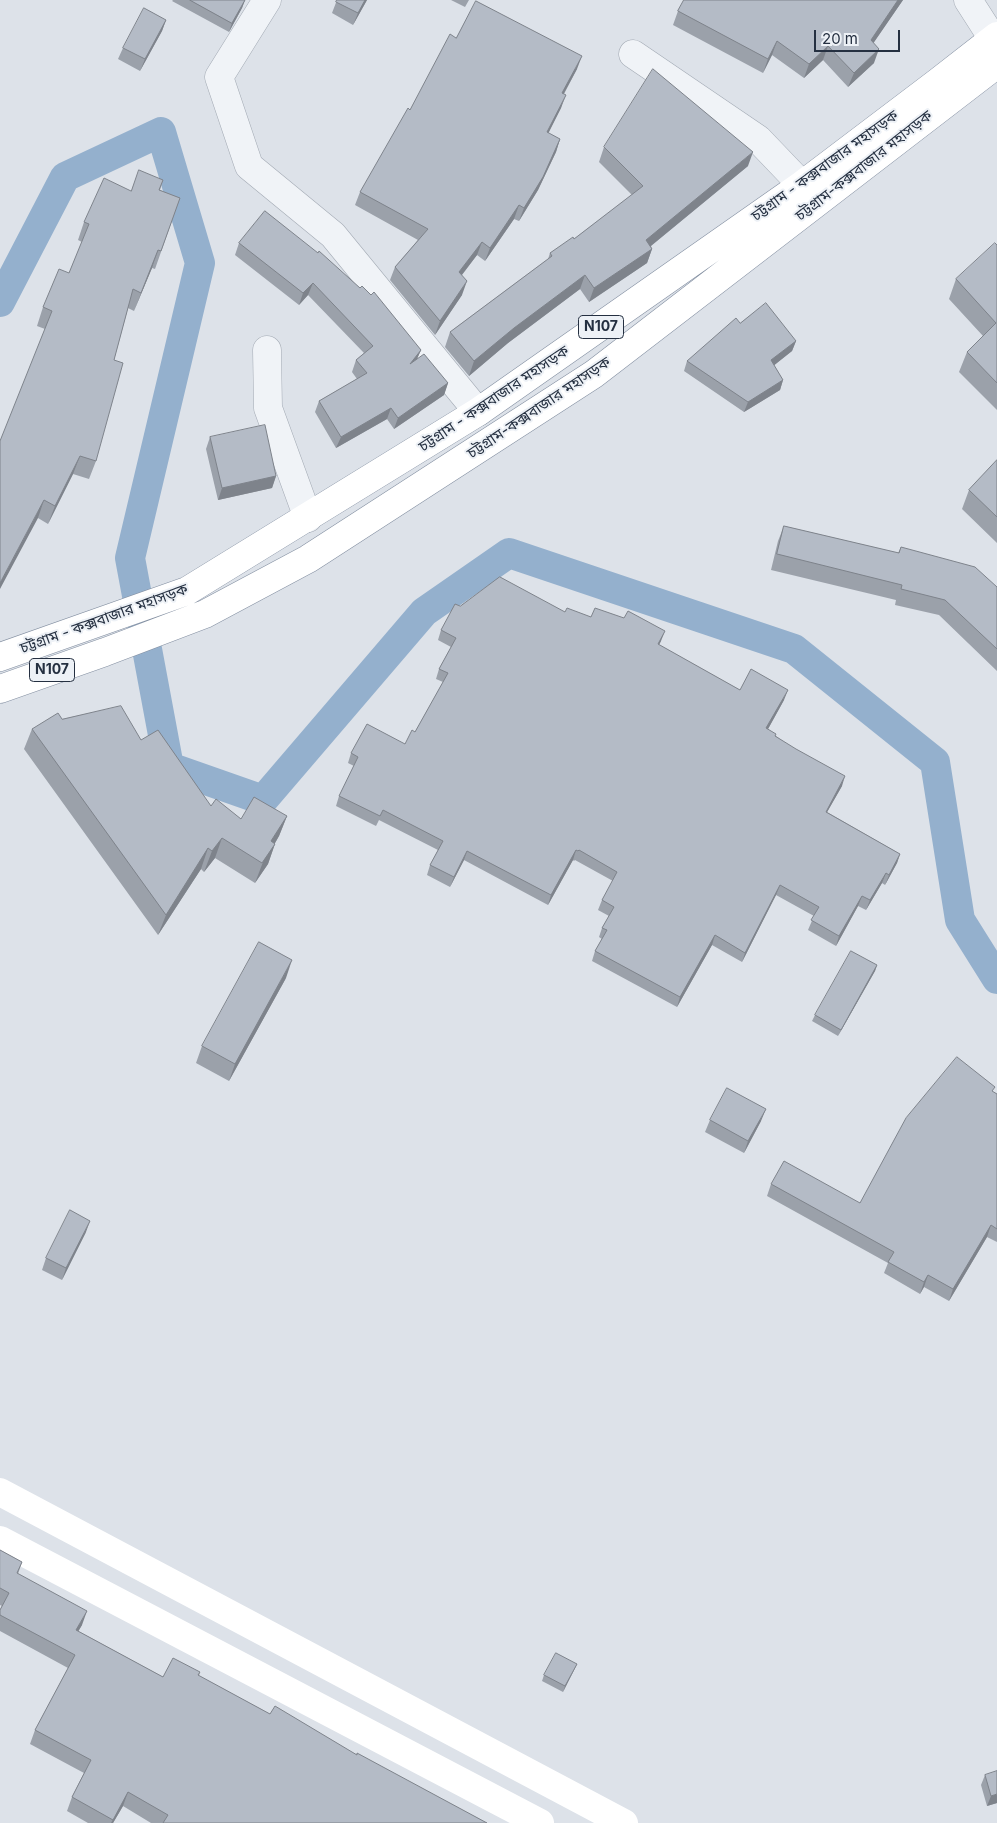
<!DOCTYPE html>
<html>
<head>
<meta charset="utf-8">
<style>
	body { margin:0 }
	#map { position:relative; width:997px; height:1823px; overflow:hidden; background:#dde2e9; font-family:Inter,sans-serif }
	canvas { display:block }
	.scale { position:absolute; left:814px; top:30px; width:86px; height:22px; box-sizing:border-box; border:2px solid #253041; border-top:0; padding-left:6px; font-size:15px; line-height:18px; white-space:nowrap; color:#253041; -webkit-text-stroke:4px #edf1f6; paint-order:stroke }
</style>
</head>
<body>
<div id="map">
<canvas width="997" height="1823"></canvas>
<div class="scale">20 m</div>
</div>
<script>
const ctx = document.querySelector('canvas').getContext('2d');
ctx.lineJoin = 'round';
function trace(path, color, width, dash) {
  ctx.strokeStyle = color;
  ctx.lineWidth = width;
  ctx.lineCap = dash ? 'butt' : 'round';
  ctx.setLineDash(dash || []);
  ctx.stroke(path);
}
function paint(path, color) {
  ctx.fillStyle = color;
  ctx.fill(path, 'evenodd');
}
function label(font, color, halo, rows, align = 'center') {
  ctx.font = font + ' Inter,"Noto Sans Bengali",sans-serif';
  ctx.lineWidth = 4;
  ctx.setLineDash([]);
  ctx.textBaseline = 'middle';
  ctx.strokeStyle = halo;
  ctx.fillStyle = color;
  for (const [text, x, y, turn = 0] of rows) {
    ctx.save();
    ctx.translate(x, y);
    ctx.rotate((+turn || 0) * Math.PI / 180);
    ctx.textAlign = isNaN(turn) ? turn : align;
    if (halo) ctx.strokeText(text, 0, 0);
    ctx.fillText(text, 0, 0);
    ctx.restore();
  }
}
const canal = new Path2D(`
	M0,302L65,177L161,132L200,263L130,558L169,767L263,800L424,612L509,553L794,649L935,762L960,920L997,979`);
const street = new Path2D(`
	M267,0L219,77L249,166L333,235L478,412
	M968,0L993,39
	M633,54L758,139L802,185
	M267,350L268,408L308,518`);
const secondary = new Path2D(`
	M0,1492L624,1823
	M0,1540L540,1823`);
const highway = new Path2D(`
	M0,657L187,591L478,412L802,185L938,82L997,36
	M0,689L105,652L205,614L308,559L594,374L997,64`);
const wall = new Path2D(`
	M173,0H245L242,8L229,32L172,1Z
	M337,0H367L353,25L332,13Z
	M451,0H469L465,7Z
	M684,0H903L873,43L874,63L848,87L823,60L804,78L772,55L763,73L673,25L678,11Z
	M166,20L162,31L140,71L118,59L123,48Z
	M456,38L577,69L564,94L561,108L548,133L560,139L556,152L538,190L519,221L514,219L485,261L477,255L462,275V295L435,335L390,280L395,267L418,240L355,205L360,192L410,110Z
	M604,147L748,166L651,246L652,249L647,263L589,302L580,289L508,343L469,376L445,347L450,332L548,259L550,253L574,239L632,195L599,162Z
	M163,180L160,190L180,198L155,269L152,268L134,311L128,308L114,360L96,461L89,479L73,474L48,524L38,518L45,329L37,326L43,307L69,273L82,242L78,240L84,222L131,191Z
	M265,211L421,350L417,359L448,383L444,395L394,429L387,419L336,448L315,412L319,401L357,379L352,372L356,360L364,353L308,295L299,305L235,255L239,243Z
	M997,245V410L959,372L967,352L983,336L949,299L956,279Z
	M740,323L796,341L792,351L774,365L783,380L780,390L744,412L684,371L687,361Z
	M210,437L276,476L272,488L218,500L206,449Z
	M997,460V543L962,509L969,490Z
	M784,526L898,553L901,547L997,587V671L939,615L895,605L896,600L771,570L778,541Z
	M460,606L565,612L591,617L661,641L659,645L740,690L784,700L768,729L776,736L842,786L827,812L900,854L897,863L885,885L882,883L866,910L858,906L836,946L808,930L814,916L776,895L742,962L712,945L677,1007L592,961L595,951L602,939L599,937L602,928L609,916L598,910L602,900L613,881L575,860L574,861L573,860L548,905L464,860L450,887L427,875L430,865L438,850L379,820L376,826L336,806L339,796L354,766L348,763L351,753L405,744L415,732L443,682L436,679L439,669L451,647L438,640L441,630Z
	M62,719L141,740L211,806L241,819L287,816L279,836L275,843L268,864L255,883L215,858L204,872L201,869L158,935L24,749L32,729Z
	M877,965L875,971L838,1036L812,1021L815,1015Z
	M286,978L229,1081L196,1063L202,1046Z
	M993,1092L997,1094V1242L987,1237L949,1301L924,1287L920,1294L884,1273L888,1263L767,1196L771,1184L860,1203Z
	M710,1120L761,1121L744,1153L705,1132Z
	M86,1232L62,1280L42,1270L46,1258Z
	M0,1550L22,1562L18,1574L82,1625L78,1631L163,1677L200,1672L199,1676L270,1714L357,1755L487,1823H151L123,1806L113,1823H88L67,1811L72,1797L84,1773L30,1744L35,1730L68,1668L0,1631V1610L2,1606L0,1605Z
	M577,1664L563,1692L542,1681L544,1675Z
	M985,1775L997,1803L987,1806L981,1785Z`);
const shadedWall = new Path2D(`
	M245,0L242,8L229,32L232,23Z
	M365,0H367L353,25L358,13Z
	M898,0H903L866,54L871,40Z
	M166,20L162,31L140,71L145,59Z
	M777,41L772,55L763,73L768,59Z
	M828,46L823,60L804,78L809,64Z
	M879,49L874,63L848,87L854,73Z
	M582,56L577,69L557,106L562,93Z
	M566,95L561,108L542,146L547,132Z
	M560,139L556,152L538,190L519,221L524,208Z
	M753,152L748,166L641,254L646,240Z
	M519,205L514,219L485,261L490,248Z
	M482,242L477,255L454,285L459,272Z
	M652,249L647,263L589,302L594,288Z
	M158,250L152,268L134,311L141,293Z
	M585,275L580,289L508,343L469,376L474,361L514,328Z
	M467,281L462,295L435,335L440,321Z
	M313,283L308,295L299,305L303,293Z
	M796,341L792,351L767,371L771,360Z
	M421,350L416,361L410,364Z
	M783,380L780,390L744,412L748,402Z
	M448,383L444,395L394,429L398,418Z
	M391,408L387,419L336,448L341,437Z
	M80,456L73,474L48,524L55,506Z
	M276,476L272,488L218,500L222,488Z
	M44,500L38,518L0,589V583Z
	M665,631L661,641L654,654L658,644Z
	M788,690L784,700L763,738L766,728Z
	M845,776L842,786L822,821L826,812Z
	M287,816L279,836L271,850L275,844L268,864L255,883L271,841Z
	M222,838L215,858L204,872L212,851Z
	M208,848L201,869L158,935L166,915Z
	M576,850L573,860L548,905L551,895Z
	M467,851L464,860L450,887L454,877Z
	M900,854L897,863L885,885L889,875Z
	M886,873L882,883L866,910L870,900Z
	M780,885L776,895L742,962L745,953Z
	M862,896L858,906L836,946L839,936Z
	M715,935L712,945L677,1007L680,997Z
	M292,960L286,978L229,1081L235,1064Z
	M877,965L875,971L838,1036L841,1030Z
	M766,1109L761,1121L744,1153L748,1141Z
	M90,1221L86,1232L62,1280L66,1268Z
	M991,1225L987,1237L949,1301L953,1289Z
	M928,1275L924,1287L920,1294L924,1282Z
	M87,1611L82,1625L71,1644L76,1630Z
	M577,1664L563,1692L565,1686Z
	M128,1792L123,1806L113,1823H111Z
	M997,1794V1803L987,1806L991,1796Z`);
const building = new Path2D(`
	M190,0H245L232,23Z
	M337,0H365L358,13L336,2Z
	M684,0H898L871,40L879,49L854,73L828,46L809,64L777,41L768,59L678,11Z
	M476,1L582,56L562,93L566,95L547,132L560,139L543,177L524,208L519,205L490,248L482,242L459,272L467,281L440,321L395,267L428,229L360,192L408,108L410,110L450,34L456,38Z
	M144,8L166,20L145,59L123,48Z
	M653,69L753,152L646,240L652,249L594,288L585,275L514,328L474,361L450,332L552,256L550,253L573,237L574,239L643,186L604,147Z
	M139,170L163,180L159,190L180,198L161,251L158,250L141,293L133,289L114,360L123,363L96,461L80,456L55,506L44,500L0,583V441L52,311L43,307L59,269L69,273L89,224L84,222L104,178L131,191Z
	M265,211L318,253L319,251L360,288L362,286L371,295L374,292L421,350L410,364L424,354L448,383L398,418L391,408L341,437L319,401L367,373L356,360L373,346L313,283L303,293L239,243Z
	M995,243L997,245V383L967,352L996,323L956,279Z
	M766,303L796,341L771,360L783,380L748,402L687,361L736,318L740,323Z
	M265,425L276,476L222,488L210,437Z
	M997,460V517L969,490Z
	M784,526L899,553L901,547L975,567L997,587V649L945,600L901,589L902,585L777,554Z
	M500,577L565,612L567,608L591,617L595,608L624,618L628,611L665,631L658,644L740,690L751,669L788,690L766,728L776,734L775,736L796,749L845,776L826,812L900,854L889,875L886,873L870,900L862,896L839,936L811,920L819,907L780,885L745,953L715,935L680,997L595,951L607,930L602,928L614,907L602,900L617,872L579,850L578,851L576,850L551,895L467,851L454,877L430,865L443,841L383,810L380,816L339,796L358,757L351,753L367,724L405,744L412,730L415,732L448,673L439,669L456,638L441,630L455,604L460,606Z
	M121,706L141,740L158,730L211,806L216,799L241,819L254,797L287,816L271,841L275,844L262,863L222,838L212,851L208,848L166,915L32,729L58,713L62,719Z
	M259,942L292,960L235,1064L202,1046Z
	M851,951L877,965L841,1030L815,1015Z
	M957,1057L995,1087L992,1091L997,1094V1229L991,1225L953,1289L928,1275L924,1282L888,1262L894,1252L771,1184L784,1161L860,1203L906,1118Z
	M727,1088L766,1109L748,1141L710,1120Z
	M70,1210L90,1221L66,1268L46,1258Z
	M0,1550L22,1562L17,1573L87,1611L76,1630L163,1677L173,1658L200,1672L198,1675L270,1714L275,1706L357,1755V1753L487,1823H163L168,1815L128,1792L113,1820L72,1797L91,1760L35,1730L75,1655L0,1615V1610L9,1593L0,1588Z
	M556,1653L577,1664L565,1686L544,1675Z
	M997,1771V1794L991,1796L985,1775Z`);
const shields = [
	[601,327,45],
	[52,670,45]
];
const shieldNames = [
	["N107",601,327],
	["N107",52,670]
];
const streetNames = [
	["চট্টগ্রাম - কক্সবাজার মহাসড়ক",825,166,-36],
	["চট্টগ্রাম-কক্সবাজার মহাসড়ক",864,166,-38],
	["চট্টগ্রাম - কক্সবাজার মহাসড়ক",494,399,-34],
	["চট্টগ্রাম-কক্সবাজার মহাসড়ক",539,408,-34],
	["চট্টগ্রাম - কক্সবাজার মহাসড়ক",104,619,-20]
];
trace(canal, '#94b0cd', 30);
trace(street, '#a2a9b3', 29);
trace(highway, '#838fa1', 29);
trace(street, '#f0f3f7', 28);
trace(secondary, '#fff', 28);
trace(highway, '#fff', 28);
paint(wall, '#9ba1aa');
paint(shadedWall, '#7e838b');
paint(building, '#b4bbc6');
trace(building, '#7e838b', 1);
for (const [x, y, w] of shields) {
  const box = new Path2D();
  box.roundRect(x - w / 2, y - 11.5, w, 23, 4);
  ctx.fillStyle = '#edf1f6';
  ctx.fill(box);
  trace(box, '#253041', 1);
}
label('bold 14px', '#253041', null, shieldNames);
label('15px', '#253041', '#edf1f6', streetNames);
</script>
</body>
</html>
